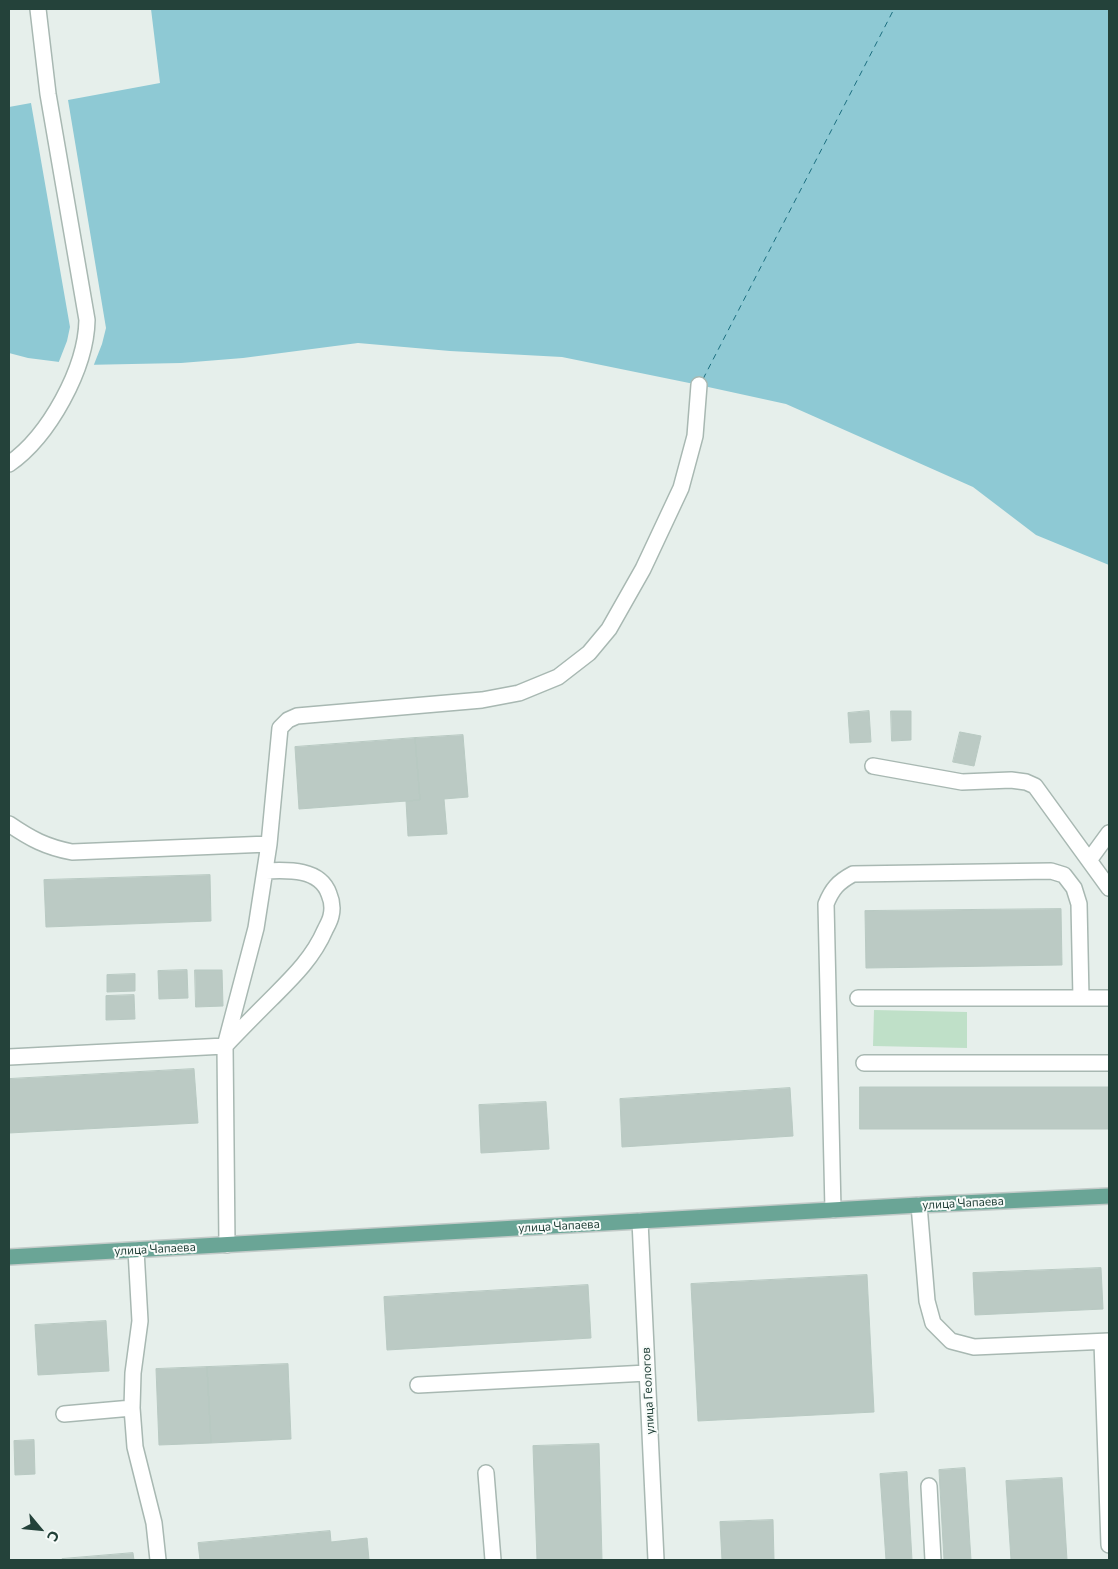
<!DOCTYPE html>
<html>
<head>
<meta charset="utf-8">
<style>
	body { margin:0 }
	#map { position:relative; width:1118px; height:1569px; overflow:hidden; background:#e6efeb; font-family:Commissioner,sans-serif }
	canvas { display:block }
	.frame { position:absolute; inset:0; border:10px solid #24423a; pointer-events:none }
	.north { position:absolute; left:15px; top:1504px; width:50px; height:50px; -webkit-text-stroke:4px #f7fbf9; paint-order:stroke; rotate:118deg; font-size:14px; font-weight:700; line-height:20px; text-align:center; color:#24423a }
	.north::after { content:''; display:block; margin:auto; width:18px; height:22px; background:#24423a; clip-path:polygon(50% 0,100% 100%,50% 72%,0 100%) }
</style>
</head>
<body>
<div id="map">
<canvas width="1118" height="1569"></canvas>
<div class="frame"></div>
<div class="north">С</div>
</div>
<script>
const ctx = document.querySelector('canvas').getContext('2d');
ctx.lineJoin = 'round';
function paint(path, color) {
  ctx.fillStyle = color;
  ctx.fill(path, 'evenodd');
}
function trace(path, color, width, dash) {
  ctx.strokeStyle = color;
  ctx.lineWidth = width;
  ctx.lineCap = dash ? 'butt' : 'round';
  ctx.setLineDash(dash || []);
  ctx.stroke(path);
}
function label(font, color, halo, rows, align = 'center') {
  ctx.font = font + ' Commissioner,sans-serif';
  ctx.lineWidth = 4;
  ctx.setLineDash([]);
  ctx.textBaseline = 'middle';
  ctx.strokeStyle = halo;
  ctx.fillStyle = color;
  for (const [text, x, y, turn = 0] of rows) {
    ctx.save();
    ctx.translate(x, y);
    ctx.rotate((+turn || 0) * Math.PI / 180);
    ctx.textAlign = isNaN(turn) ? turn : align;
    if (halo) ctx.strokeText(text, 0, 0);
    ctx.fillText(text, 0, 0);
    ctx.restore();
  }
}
const green = new Path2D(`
	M874,1010L967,1012V1048L873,1046Z`);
const water = new Path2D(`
	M9,9H1109V565L1036,535L973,487L786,404L699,385L562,357L450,351L358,343L243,358L181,363L83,365L28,358L9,353Z`);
const pier = new Path2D(`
	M9,9H151L160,83L68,100L106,328L102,344L93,367L82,368L58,364L67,341L70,327L31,103L9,107Z`);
const ferry = new Path2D(`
	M703,379L894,9`);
const building = new Path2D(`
	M869,711L871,742L850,743L848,713Z
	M891,711H911V740L892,741Z
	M960,732L981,736L974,766L953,762Z
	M463,735L468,797L444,799L447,834L408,836L406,801L420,800L415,738Z
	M415,738L420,800L299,809L295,747Z
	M210,875L211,921L46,927L44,880Z
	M1061,909L1062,965L866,968L865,911Z
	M187,970L188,998L159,999L158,971Z
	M195,970H222L223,1006L196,1007Z
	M135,974V991L107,992V975Z
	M134,995L135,1019L106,1020V996Z
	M194,1069L198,1123L9,1133V1079Z
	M860,1087H1109V1129H860Z
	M790,1088L793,1136L622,1147L620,1099Z
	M546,1102L549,1149L481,1153L479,1105Z
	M1101,1268L1103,1309L975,1315L973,1273Z
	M867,1275L874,1412L698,1421L691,1284Z
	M588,1285L591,1338L387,1350L384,1297Z
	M106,1321L109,1371L38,1375L35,1325Z
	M288,1364L291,1439L211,1443L207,1367Z
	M207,1367L211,1443L159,1445L156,1369Z
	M34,1440L35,1474L15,1475L14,1441Z
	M599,1444L602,1560H537L533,1446Z
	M965,1468L971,1560H944L939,1470Z
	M907,1472L912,1560H886L880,1474Z
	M1062,1478L1067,1560H1011L1006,1481Z
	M773,1520L774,1560H722L720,1522Z
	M330,1531L331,1542L367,1538L369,1560H200L198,1543Z
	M133,1553L134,1560H62V1559Z`);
const minor = new Path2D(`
	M9,464C49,436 86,369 87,320L48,94L38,9
	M873,766L962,782L1011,780L1026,782L1035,786L1109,888
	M9,824C31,839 46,847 72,852L269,844
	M1090,859L1109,833
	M858,998H1109
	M9,1057L225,1046C240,1030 255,1015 271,999C292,978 313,958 325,930C327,926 330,921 331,916C333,908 332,901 329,894C320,868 287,870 265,871
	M864,1063H1109
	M919,1205L927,1301L933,1323L951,1341L974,1347L1109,1341
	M833,1210L826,904C832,889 838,882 853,874L1051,871L1064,875L1074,888L1079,904L1081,998
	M640,1221L656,1560
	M227,1245L225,1046L256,928L269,844L280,728L288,720L297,716L482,700L519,693L558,677L589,653L609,629L643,569L681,488L695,436L699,385
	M136,1250L140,1321L133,1373L132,1408L135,1447L154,1523L158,1560
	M1102,1342L1109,1545
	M418,1385L647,1373
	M64,1414L132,1408
	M486,1473L493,1560
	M929,1486L933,1560`);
const major = new Path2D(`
	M9,1257L919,1205L1109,1196`);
const streetNames = [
	["улица Чапаева",963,1203,-3],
	["улица Чапаева",559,1226,-3],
	["улица Чапаева",155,1249,-3],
	["улица Геологов",648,1391,-93]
];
paint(green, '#bfe0c8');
paint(water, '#8ec9d4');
paint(pier, '#e6efeb');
trace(ferry, '#1c6f80', 1, [6, 5]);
paint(building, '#bbcac4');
trace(building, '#b8c9c2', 1);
trace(minor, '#a8b8b2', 18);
trace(major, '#c2cac8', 18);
trace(minor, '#fff', 15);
trace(major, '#6aa596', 15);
label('12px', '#24423a', '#f7fbf9', streetNames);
</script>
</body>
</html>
